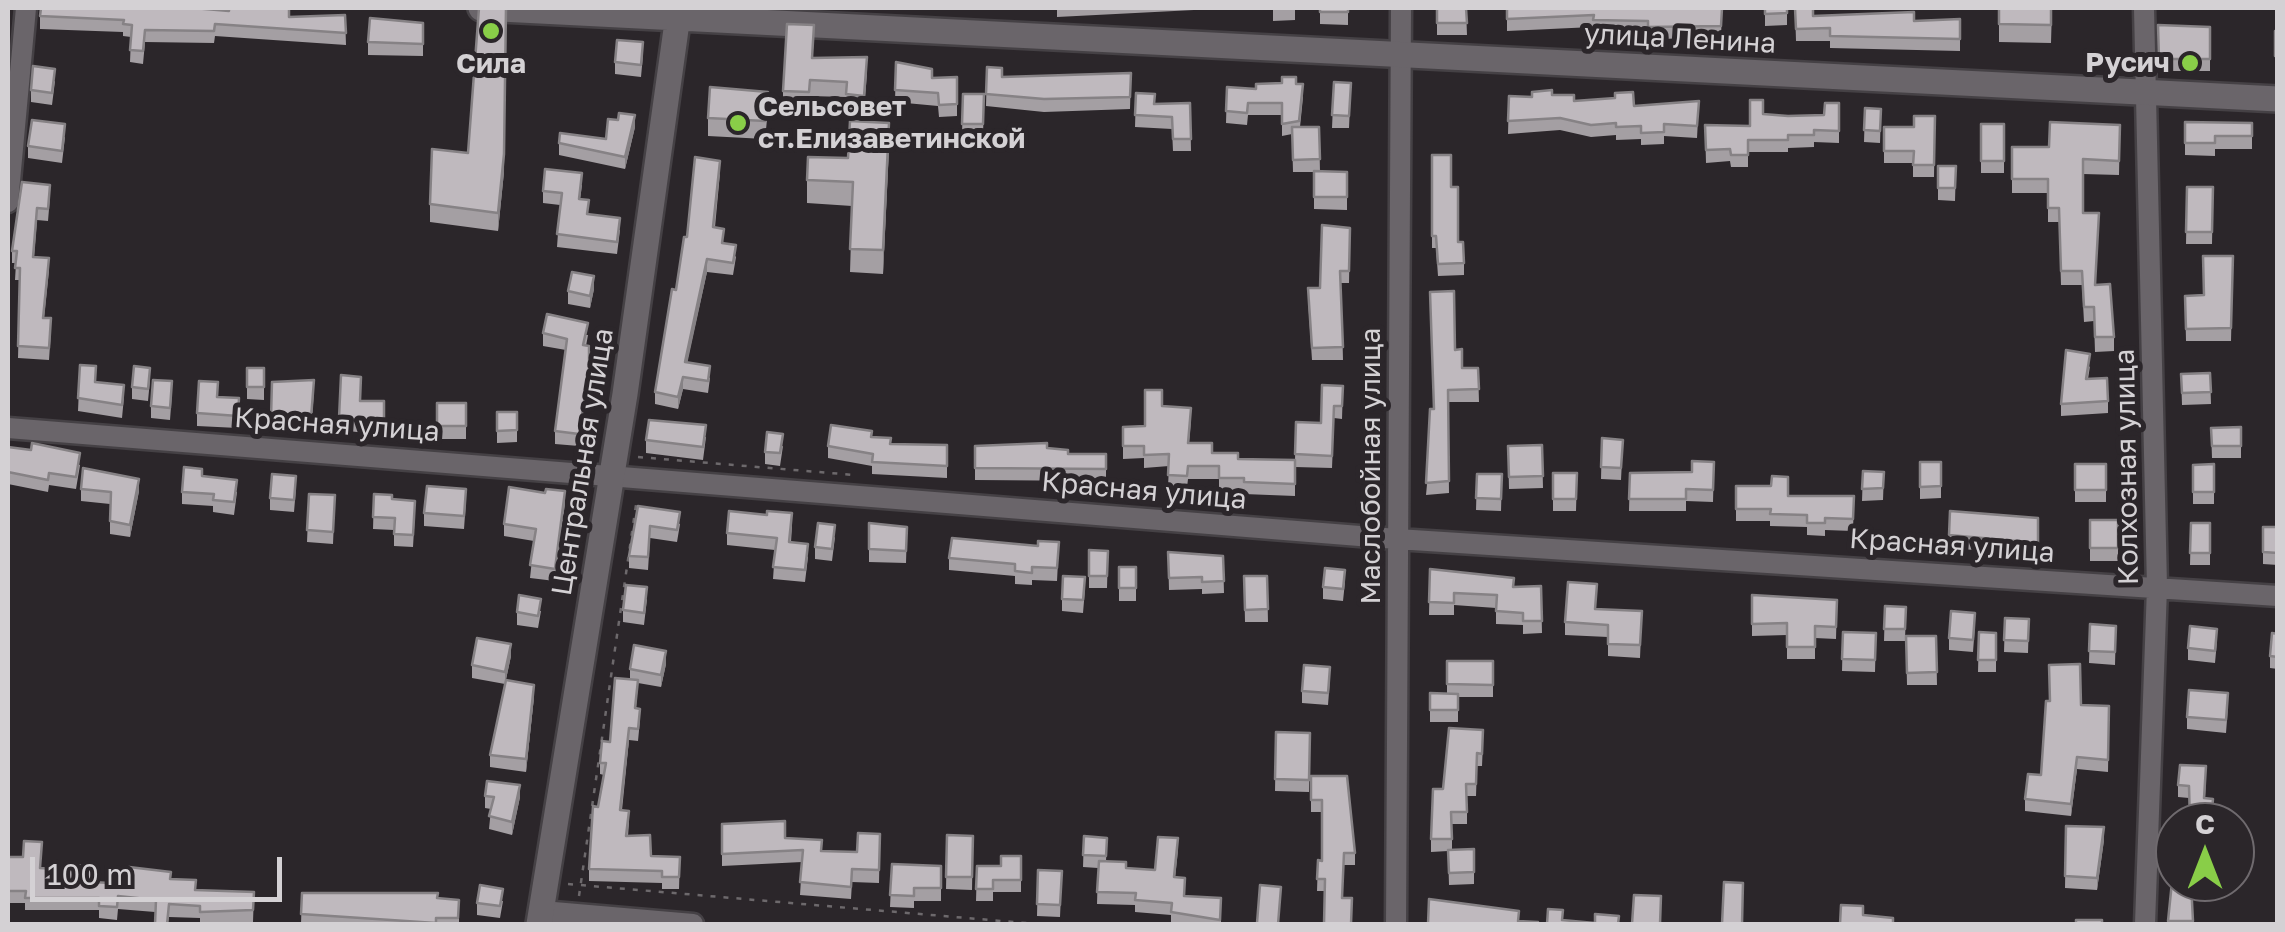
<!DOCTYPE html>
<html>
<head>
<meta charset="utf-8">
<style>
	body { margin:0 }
	#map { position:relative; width:2285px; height:932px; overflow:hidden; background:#2b262a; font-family:"Golos Text",sans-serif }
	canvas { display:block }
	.frame { position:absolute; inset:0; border:10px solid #d4d1d4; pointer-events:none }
	.north { position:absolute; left:2155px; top:802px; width:100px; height:100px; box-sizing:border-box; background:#2b262a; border:2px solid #6f6a6e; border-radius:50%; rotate:0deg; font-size:28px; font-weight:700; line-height:40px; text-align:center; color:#d4d1d4 }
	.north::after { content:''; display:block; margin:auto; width:35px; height:45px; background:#89ce48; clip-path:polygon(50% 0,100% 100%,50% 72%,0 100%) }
	.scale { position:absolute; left:30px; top:857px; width:252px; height:45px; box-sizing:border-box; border:5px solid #d4d1d4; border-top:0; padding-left:12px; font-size:30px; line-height:35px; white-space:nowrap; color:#d4d1d4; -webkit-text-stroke:8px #2b262a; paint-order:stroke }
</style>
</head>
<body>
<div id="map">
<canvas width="2285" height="932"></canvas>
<div class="frame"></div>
<div class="north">С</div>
<div class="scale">100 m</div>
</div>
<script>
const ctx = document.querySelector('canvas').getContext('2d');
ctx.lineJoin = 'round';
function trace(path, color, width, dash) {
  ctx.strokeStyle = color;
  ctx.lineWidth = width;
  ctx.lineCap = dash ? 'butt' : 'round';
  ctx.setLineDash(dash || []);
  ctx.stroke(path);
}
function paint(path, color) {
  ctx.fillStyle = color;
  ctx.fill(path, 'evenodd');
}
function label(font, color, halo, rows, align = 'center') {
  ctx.font = font + ' "Golos Text",sans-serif';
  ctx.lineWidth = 10;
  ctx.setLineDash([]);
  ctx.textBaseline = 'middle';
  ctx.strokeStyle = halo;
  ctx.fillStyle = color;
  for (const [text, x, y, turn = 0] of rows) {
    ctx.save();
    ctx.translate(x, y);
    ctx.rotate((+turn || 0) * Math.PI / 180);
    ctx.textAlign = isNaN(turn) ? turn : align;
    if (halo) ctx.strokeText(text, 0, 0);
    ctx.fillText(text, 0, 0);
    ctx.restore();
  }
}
const path = new Path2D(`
	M638,457L854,475
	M568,884L1037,924
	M579,896L637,498`);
const minor = new Path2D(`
	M2144,8L2157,587L2145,924
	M8,202L26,8
	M8,428L1397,539L2278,596
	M542,911L693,924
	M1396,924L1401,8`);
const tertiary = new Path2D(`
	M481,8L2278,99
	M539,924L625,394L679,8`);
const wall = new Path2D(`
	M951,8H996L951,9Z
	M1057,8H1233L1057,17Z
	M1273,8H1295V20L1273,21Z
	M1320,8H1348V25L1320,24Z
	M1437,8H1466L1467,35H1437Z
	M1507,8H1722L1721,38L1648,39V33L1593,32V27L1507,31Z
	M1765,8H1787V25L1765,26Z
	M1795,8L1813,16L1914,21L1960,19V51L1830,48V41H1796Z
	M1999,8H2052L2051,43L1999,42Z
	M345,15L346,45L215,36L214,43L145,42L143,64L130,62L131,37L123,36V32L40,29V16L289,17Z
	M423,23V56L368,55V42Z
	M2158,25L2210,27V71H2159Z
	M814,41L812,58L867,73L864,111L846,110V97L810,96L809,108L783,107V91Z
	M643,55L641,77L615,74V62Z
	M896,62L932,78L957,77V116L939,117L938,106L895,102Z
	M987,67L1002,77L1131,73L1130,109L1044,112L986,106Z
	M55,81L52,105L31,102V90Z
	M1334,82L1351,83L1349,128H1332Z
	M1296,84L1303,97L1300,127H1319L1320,172H1347V210L1314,209V172H1293L1292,134L1282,136V115H1248L1247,125L1226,123L1227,87L1256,89Z
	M1136,93L1154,104L1190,103L1191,151H1173L1172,129L1135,127Z
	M963,94H984L983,137L962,136Z
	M1552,95L1574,101L1634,106L1699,101L1697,138L1664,136V144L1641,145V139L1616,140V135L1591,137L1560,130L1508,134L1509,96L1532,97Z
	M1839,103V143L1814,142V147L1788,148V152H1748V167H1731L1730,161L1706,163L1705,125L1750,126L1763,114L1788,116L1824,115Z
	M1865,108L1881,109L1880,143L1864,142Z
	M768,110L765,139L708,136V118Z
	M1935,116L1934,177H1913V163H1884V127H1914Z
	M2185,122L2252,123V149H2215V156L2185,155Z
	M1981,124H2004V173H1981Z
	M2120,125L2119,175L2083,174V213L2096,285L2114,337V351L2095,352L2094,321L2084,322L2082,285H2061L2059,222H2048V193H2012V147H2049Z
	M635,127L625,169L559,155V143L606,139Z
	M65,137L62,163L28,158V146Z
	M889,147L883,274L850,272L852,206L807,203V180L848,158Z
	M468,153L504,172L498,231L430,222V204Z
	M1432,155L1451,187L1458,242L1464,263V275L1438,276L1436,248H1432Z
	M1938,166H1956L1955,201L1938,200Z
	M720,173L715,227L724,243L736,257L733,275L707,272L687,362L710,378L708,393L683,389L678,409L655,404V392L687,237Z
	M22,182L50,197L48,221L37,220L34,257L49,270L44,318L51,331L49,360L18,358L20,280H15L16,263H12V251Z
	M582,185L580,199L589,214L620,230L617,254L557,247L560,205L543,203V191Z
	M2187,187H2213L2212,244H2186Z
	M1350,228L1349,283H1341L1343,360H1312L1308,300L1320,288Z
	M2233,256L2231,341H2186L2185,296L2203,295Z
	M594,289L590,308L568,304V291Z
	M543,333L588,335L586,346L589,382L579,446L555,444V431L566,350L543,346Z
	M1455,350L1462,368H1478L1479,402H1448L1449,493L1426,495L1434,409Z
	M80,365L96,382L124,397L122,418L78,411Z
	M2090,366L2088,379L2108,401V413L2061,416V404Z
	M247,368H264V400L247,399Z
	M2210,373L2211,404L2182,405L2181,374Z
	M150,380L148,401L132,399V387Z
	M272,382L314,392L311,430H271Z
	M1343,386L1342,419L1334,418L1332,468L1295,467V496L1244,494V490H1219V479H1188L1187,488L1168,487L1169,466L1144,468V458L1123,459V427L1145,426L1162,406L1191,421L1189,443L1212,453L1238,459L1295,460L1296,422L1321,423Z
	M172,393L170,420L151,418V406Z
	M218,397L239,398L238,428L197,426V413Z
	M361,401H384V435L339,430V418Z
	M437,403H466V439H437Z
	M497,412H517V442L497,443Z
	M2241,427V458H2212L2211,428Z
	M706,437L703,460L646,453V440Z
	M871,437L890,444L947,445V478L872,474V466L828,458V446Z
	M1602,438L1623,440L1621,480L1601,479Z
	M1542,445L1543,488L1509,489L1508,446Z
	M783,446L780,466L765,464V452Z
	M975,446L1047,448L1068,454H1106V481L975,480Z
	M8,447L80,465L76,489L49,485L48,492L8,484Z
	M1714,462L1713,502L1686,501V511H1629L1630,473L1692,472Z
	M1920,462H1941V498L1920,499Z
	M2075,464H2106V502H2075Z
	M2214,464V504H2193V465Z
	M1863,471L1884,472L1883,500L1862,501Z
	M1553,473H1577L1576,511H1553Z
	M1477,474H1502L1501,511L1476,510Z
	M202,476L237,492L234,515L213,512V506L182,504V492Z
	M1736,486L1788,496H1854L1853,531L1825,530V536L1807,535V527L1770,526V521H1736Z
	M296,488L294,512L270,510V498Z
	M81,489L139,491L130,537L110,534V504L81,501Z
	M545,493L565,503L555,581L530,578L534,541L504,536V524Z
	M309,494L335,495L333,544L307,542Z
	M374,494L392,499L415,513L413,547L394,546V530L373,529Z
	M466,501L464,529L424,526V513Z
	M638,506L680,524L677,542L650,538L648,570L629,568V556Z
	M1950,511L2038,518V555L1949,548Z
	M2090,520H2118V561H2090Z
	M869,523L907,527L906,563L869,562Z
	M2191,523H2210V565H2190Z
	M792,526L791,542L808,557L805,582L773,579L775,550L727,545V533Z
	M2263,527H2278V565L2263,564Z
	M835,537L832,561L815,559V547Z
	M1059,542L1057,581L1032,580V585L1015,584V576L949,570V558Z
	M1089,550L1108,551L1107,588H1089Z
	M1168,552L1223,556L1224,593L1202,594V589L1169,590Z
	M1119,567H1136V601H1119Z
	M1430,569L1514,587L1541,586L1542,633L1523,634V625L1496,624V608L1454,605V615H1429Z
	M1244,576H1267L1268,622H1245Z
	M1345,582L1343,601L1323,599V587Z
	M1085,589L1083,613L1062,611V599Z
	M1752,595L1837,600L1836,639L1815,638V659H1787V635L1752,636Z
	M647,599L644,625L623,622V610Z
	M1885,606L1906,607L1905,641H1884Z
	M1596,609L1642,611L1640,658L1608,656V637L1565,635V622Z
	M541,611L538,628L517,625V612Z
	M2005,618L2029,619L2028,653L2004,652Z
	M2090,624L2116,626L2115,665L2089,663Z
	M1975,625L1973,652L1949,650V638Z
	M1843,632L1876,633L1875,672L1842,671Z
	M1979,632L1996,633V672H1978Z
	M2278,634V669L2270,668V656Z
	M1906,636H1936L1937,685H1907Z
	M2217,641L2215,663L2188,660V648Z
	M511,656L505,684L472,678V665Z
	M1447,661H1493V697H1458V722H1430V693H1447Z
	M666,664L661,687L638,683L636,708L640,720L638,741L629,740L622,810L629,822L628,836L651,856L680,857L679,889H662V883L589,881V869L604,775L600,774V763L610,742L630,679V669Z
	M1330,679L1328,705L1302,703V691Z
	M534,697L526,772L490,767V755Z
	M2081,705L2109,706L2108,772L2077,769L2071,816L2025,811V799L2041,775Z
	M2228,706L2226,733L2187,729V717Z
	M1276,732L1310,733L1309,792L1275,791Z
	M1483,742L1482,766H1477L1476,796H1467V824H1452V850L1474,849V884L1449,885L1448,851L1431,852V839L1443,789Z
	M1311,776L1355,853V865H1344L1325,891H1317L1318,860L1322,861V812H1311Z
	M2206,779L2205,798L2212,820L2190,822L2189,798L2178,797V785Z
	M485,796L520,797L512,835L489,829L491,809L485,808Z
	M722,824L785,838L822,851L857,852L880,834L879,883L852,882L851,899L800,895L802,862L722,866Z
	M2066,826L2104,840L2097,890L2065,888Z
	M947,835L973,836L972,890L946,889Z
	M1084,836L1107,838L1106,861L1126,868L1155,870L1178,850L1175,878L1185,896L1221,898V924H1171V915L1135,912V905L1097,904L1098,868L1083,867Z
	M1021,856V892H993V901H976L977,866H1001Z
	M8,857H23L41,868L93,882L128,884L171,879L195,890L254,892L253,922L200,924V918L169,917L168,924H155V912L118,909L117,920L99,918V910H25V903H8Z
	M2174,862L2198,882V896L2192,895L2193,924H2168Z
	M892,864L941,866V901H914V908L890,907Z
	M1038,870L1062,871L1060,917L1037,916Z
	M302,893L459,900V924H301Z
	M503,901L500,918L477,915V903Z`);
const shadedWall = new Path2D(`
	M506,8L504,172L498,231V213Z
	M635,115V127L625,169V157Z
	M889,123V147L883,274V250Z
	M707,259V272L685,374V362Z
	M594,276V289L590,308V296Z
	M589,370V382L579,446V434Z
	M683,377V389L678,409V397Z
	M139,479V491L130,537V525Z
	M565,491V503L555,581V569Z
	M511,644V656L505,684V672Z
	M666,651V664L661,687V675Z
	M534,685V697L526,772V759Z
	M629,728V740L620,821V810Z
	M2077,757V769L2071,816V804Z
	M520,785V797L512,835V822Z
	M2104,827V840L2097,890V878Z`);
const building = new Path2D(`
	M41,8H193L229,11V8H289V17L345,15L346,33L215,24L214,31L145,30L143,51L130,50L132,25L123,24L124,20L40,16Z
	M479,8H506L504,154L498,213L430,204L432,149L468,153Z
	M1320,8H1348V12H1320Z
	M1437,8H1466L1467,23H1437Z
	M1507,8H1722L1721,26L1648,27V21L1593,20L1594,15L1507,19Z
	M1765,8H1787V13L1765,14Z
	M1795,8H1813V16L1914,12V21L1960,19V39L1830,36V28L1796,29Z
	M1999,8H2051V25L1999,24Z
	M370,18L423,23V44L368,42Z
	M787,24L814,25L812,58L867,57L864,96L846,94L847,82L810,80L809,92L783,91Z
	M2158,25L2210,27V59H2159Z
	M2275,31H2278V56H2275Z
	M617,40L643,42L641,65L615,62Z
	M896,62L932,69V78L957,77V104L939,105L938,93L895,90Z
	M33,66L55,69L52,93L31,90Z
	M987,67L1002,68V77L1131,73L1130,97L1044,99L986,94Z
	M1282,77H1296V84H1303L1299,121L1282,124V103H1248L1247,113L1226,111L1227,87L1256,89V84L1282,83Z
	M1334,82L1351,83L1349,116L1332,115Z
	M710,87L768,92L765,121L708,118Z
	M1552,90V95H1574V101L1615,98V93L1633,92L1634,106L1699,101L1697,126L1664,124V132L1641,133V126L1616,127V123L1591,125L1560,118L1508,121L1509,96L1532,97V92Z
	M1136,93L1155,94L1154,104L1190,103L1191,139H1173L1172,117L1135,115Z
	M963,94H984L983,124H962Z
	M1750,100H1763V114L1788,116L1824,115L1825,103H1839V131L1814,130V135H1788V140H1748V155H1731L1730,149L1706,150L1705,125L1750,126Z
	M1865,108L1881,109L1880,131L1864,130Z
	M619,113L635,115L625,157L559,143L560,133L606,139L608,119L618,120Z
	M1914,116H1935L1934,165H1913L1914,151H1884V127H1914Z
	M32,120L65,124L62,151L28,146Z
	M850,121L889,123L883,250L850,249L853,182L807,180L808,157L848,158Z
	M2050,122L2120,125L2119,161L2083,159V213H2099L2095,285L2110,284L2114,337H2095L2094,307H2084L2082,271H2061L2059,208H2048V179H2012V147H2049Z
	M2185,122L2252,123V136H2215V143H2185Z
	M1981,124H2004V161H1981Z
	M1292,127H1319L1320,159L1293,160Z
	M1432,155H1451V187H1458V242H1463L1464,263L1438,264L1436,236H1432Z
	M695,157L720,161L713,227L724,229L722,243L736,245L733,263L707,259L685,362L710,366L708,381L683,377L678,397L655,392L672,289L676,290L684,237H687Z
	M1938,166H1956L1955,188H1938Z
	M545,169L582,173L579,199L589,200L587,214L620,218L617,242L557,234L562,193L543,191Z
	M1314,171L1347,172V197H1314Z
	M22,182L50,185L48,209L37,208L33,257L49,258L43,318H51L49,348L18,346L20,268H15L17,251H12Z
	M2187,187H2213L2212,232H2186Z
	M1322,225L1350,228L1349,271H1340L1343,347L1312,348L1308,288H1320Z
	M2203,256H2233L2231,328L2186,329L2185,296L2204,295Z
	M572,272L594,276L590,296L568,291Z
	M1454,291L1455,350L1462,349V368H1478L1479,389L1448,390L1449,481L1426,483L1430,409H1434L1430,292Z
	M547,314L588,323L583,345L589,346V370L579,434L555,431L567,339L543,333Z
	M2066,350L2090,354L2086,379L2107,378L2108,401L2061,404Z
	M80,365L96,366L95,382L124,385L122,405L78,398Z
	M134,366L150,368L148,389L132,387Z
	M247,368H264V387H247Z
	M2210,373L2211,392L2182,393L2181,374Z
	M341,375L361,377L360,401H384V423L339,418Z
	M153,380L172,381L170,408L151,406Z
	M314,380L311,418H271L272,382Z
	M199,381L218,382L217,397L239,398L238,416L197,413Z
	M1322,385L1343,386L1342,406H1334L1332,456L1295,454L1296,422L1321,423Z
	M1145,390H1162V406L1191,408L1188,443H1212V453H1238V459L1295,460V484L1244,482V478H1219V466H1188L1187,476L1168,475L1169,454L1144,455V446H1123V427L1145,426Z
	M437,403H466V426H437Z
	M497,412H517V430L497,431Z
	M649,420L706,425L703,447L646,440Z
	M831,425L872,431L871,437L891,438L890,444L947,445V466L872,462L873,454L828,446Z
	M2241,427V446H2212L2211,428Z
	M767,432L783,434L780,453L765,452Z
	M1602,438L1623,440L1621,468L1601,467Z
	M32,443L80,453L76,477L49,473L48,480L8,472V447L31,450Z
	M1047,443V448L1068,450V454H1106V469L975,468V446Z
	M1542,445L1543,476L1509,477L1508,446Z
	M1692,461L1714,462L1713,490L1686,489V499H1629L1630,473L1692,472Z
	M1920,462H1941V486L1920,487Z
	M2075,464H2106V490H2075Z
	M2214,464V492H2193V465Z
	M184,467L202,469V476L237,480L234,502L213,500L214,494L182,492Z
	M83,468L139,479L130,525L110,521L111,492L81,489Z
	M1863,471L1884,472L1883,488L1862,489Z
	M1553,473H1577L1576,499H1553Z
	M272,474L296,476L294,500L270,498Z
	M1477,474H1502L1501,499L1476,498Z
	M1772,476L1788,477V496H1854L1853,519L1825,518V523H1807V515L1770,514L1771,509H1736V486H1771Z
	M427,486L466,489L464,516L424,513Z
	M509,487L545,493L546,489L565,491L555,569L530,565L536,529L504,524Z
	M309,494L335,495L333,532L307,530Z
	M374,494L392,495V499L415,501L413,535L394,534L395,518L373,517Z
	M638,506L680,512L677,530L650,526L648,557L629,556Z
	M729,511L767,515V511L792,513L789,542L808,544L805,570L773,567L777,538L727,533Z
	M1950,511L2038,518V543L1949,535Z
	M2090,520H2118V548H2090Z
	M818,523L835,525L832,549L815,547Z
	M869,523L907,527L906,551L869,549Z
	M2191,523H2210V553H2190Z
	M2263,527H2278V553L2263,552Z
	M952,538L1038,546V541L1059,542L1057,568L1032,567V573L1015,571V564L949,558Z
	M1089,550L1108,551L1107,576H1089Z
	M1168,552L1223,556L1224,581L1202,582V577L1169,578Z
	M1119,567H1136V588H1119Z
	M1325,568L1345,570L1343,589L1323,587Z
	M1430,569L1514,578L1513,587L1541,586L1542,621H1523V613L1496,611L1497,595L1454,593V603L1429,602Z
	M1063,576L1085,577L1083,600L1062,599Z
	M1244,576H1267L1268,609L1245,610Z
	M1568,582L1597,584L1595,609L1642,611L1640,645L1608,644V625L1565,622Z
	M626,585L647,587L644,613L623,610Z
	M519,595L541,599L538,616L517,612Z
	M1752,595L1837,600L1836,627L1815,626V647H1787V623L1752,624Z
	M1885,606L1906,607L1905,629H1884Z
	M1951,611L1975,613L1973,640L1949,638Z
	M2005,618L2029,619L2028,641L2004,640Z
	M2090,624L2116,626L2115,652L2089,651Z
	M2190,626L2217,629L2215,651L2188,648Z
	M1843,632L1876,633L1875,660L1842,659Z
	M1979,632L1996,633V660H1978Z
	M2272,633L2278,634V657L2270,656Z
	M1906,636H1936L1937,672L1907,673Z
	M477,638L511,644L505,672L472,665Z
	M634,645L666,651L661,675L630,669Z
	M1447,661H1493V685L1447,684Z
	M2080,664L2081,705L2109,706L2108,760L2077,757L2071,804L2025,799L2028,774L2041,775L2046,701H2050L2049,665Z
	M1304,665L1330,667L1328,693L1302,691Z
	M615,678L638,680L635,708L640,709L638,729L629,728L620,810L629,811L626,836L650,835L651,856L680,857L679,877H662V871L589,869L593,806L598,807L606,763H600L602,741L610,742Z
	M506,680L534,685L526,759L490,755Z
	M2189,690L2228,693L2226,720L2187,717Z
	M1430,693L1458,694V710H1430Z
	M1449,728L1483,730L1482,754L1477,753L1476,784H1466L1467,812H1451L1452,839H1431L1433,789H1443Z
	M1276,732L1310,733L1309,780L1275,779Z
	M2180,765L2206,766L2204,798L2213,799L2211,820L2222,822H2190L2189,786L2178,785Z
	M1311,776H1347L1355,853H1344L1342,898H1352L1351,924H1324L1325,879H1317L1318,860L1322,861V800H1311Z
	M487,781L520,785L512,822L489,816L494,797L485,796Z
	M785,821V838L822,840L821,851L857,852L858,833L880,834L879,870L852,869L851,887L800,882L803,850L722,854V824Z
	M2066,826L2104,827L2097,878L2065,876Z
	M947,835L973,836L972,877H946Z
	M1084,836L1107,838L1106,856L1083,855Z
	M1158,837L1178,838L1174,877L1185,878L1184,896L1221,898L1220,920L1171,912L1172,903L1135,900L1136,893L1097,892L1099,861L1126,862V868L1155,870Z
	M24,841L42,842L40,868L69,870V865L93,866L92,882L128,884L129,867L171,872L170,879L196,880L195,890L254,892L253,910L200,912V906L169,904L167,924H155L156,900L118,896L117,907L99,906V898H25L26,891H8V857H23Z
	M1474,849V872L1449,873L1448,850Z
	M1001,856H1021V880H993V889H976L977,866H1001Z
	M2174,862L2175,882H2198V883H2191L2193,921H2168Z
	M892,864L941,866V888H914V896L890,895Z
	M1038,870L1062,871L1060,905L1037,904Z
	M1724,882L1743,883L1742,924H1722Z
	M480,885L503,889L500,906L477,903Z
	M1260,885L1281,887L1278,924L1257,923Z
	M302,893H438L437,898L459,900L458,918H436V923L301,914Z
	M1634,895L1661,896L1660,924H1632Z
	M1429,899L1519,911L1518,921L1538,922V924H1428Z
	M1841,905L1863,906V915L1893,918V924H1840Z
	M1548,909L1563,910L1562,920L1595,923V914L1619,916L1618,924H1547Z
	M2076,920H2102V924H2076Z`);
const markers = [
	[491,31,10,"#89ce48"],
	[2190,63,10,"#89ce48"],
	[738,123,10,"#89ce48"]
];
const streetNames = [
	["улица Ленина",1680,39,3],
	["Красная улица",337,425,4],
	["Центральная улица",583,462,-81],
	["Маслобойная улица",1371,466,-90],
	["Колхозная улица",2127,467,-91],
	["Красная улица",1144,491,5],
	["Красная улица",1952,546,4]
];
const poiNames = [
	["Русич",2170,63],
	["Сила",491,64,"center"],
	["Сельсовет",758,107,"left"],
	["ст.Елизаветинской",758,139,"left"]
];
trace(minor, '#454145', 25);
trace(tertiary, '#454145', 30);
trace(path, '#6d696c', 2.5, [5, 8]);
trace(minor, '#6a656a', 20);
trace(tertiary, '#6a656a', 25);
paint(wall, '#a49fa3');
paint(shadedWall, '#868285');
paint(building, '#bfb9be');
trace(building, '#868285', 2.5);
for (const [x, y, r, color] of markers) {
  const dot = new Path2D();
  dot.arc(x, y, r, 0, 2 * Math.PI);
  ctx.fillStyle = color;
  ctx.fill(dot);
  trace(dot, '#2b262a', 4);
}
label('28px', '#d4d1d4', '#2b262a', streetNames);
label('bold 28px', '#d4d1d4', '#2b262a', poiNames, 'right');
</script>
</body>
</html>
